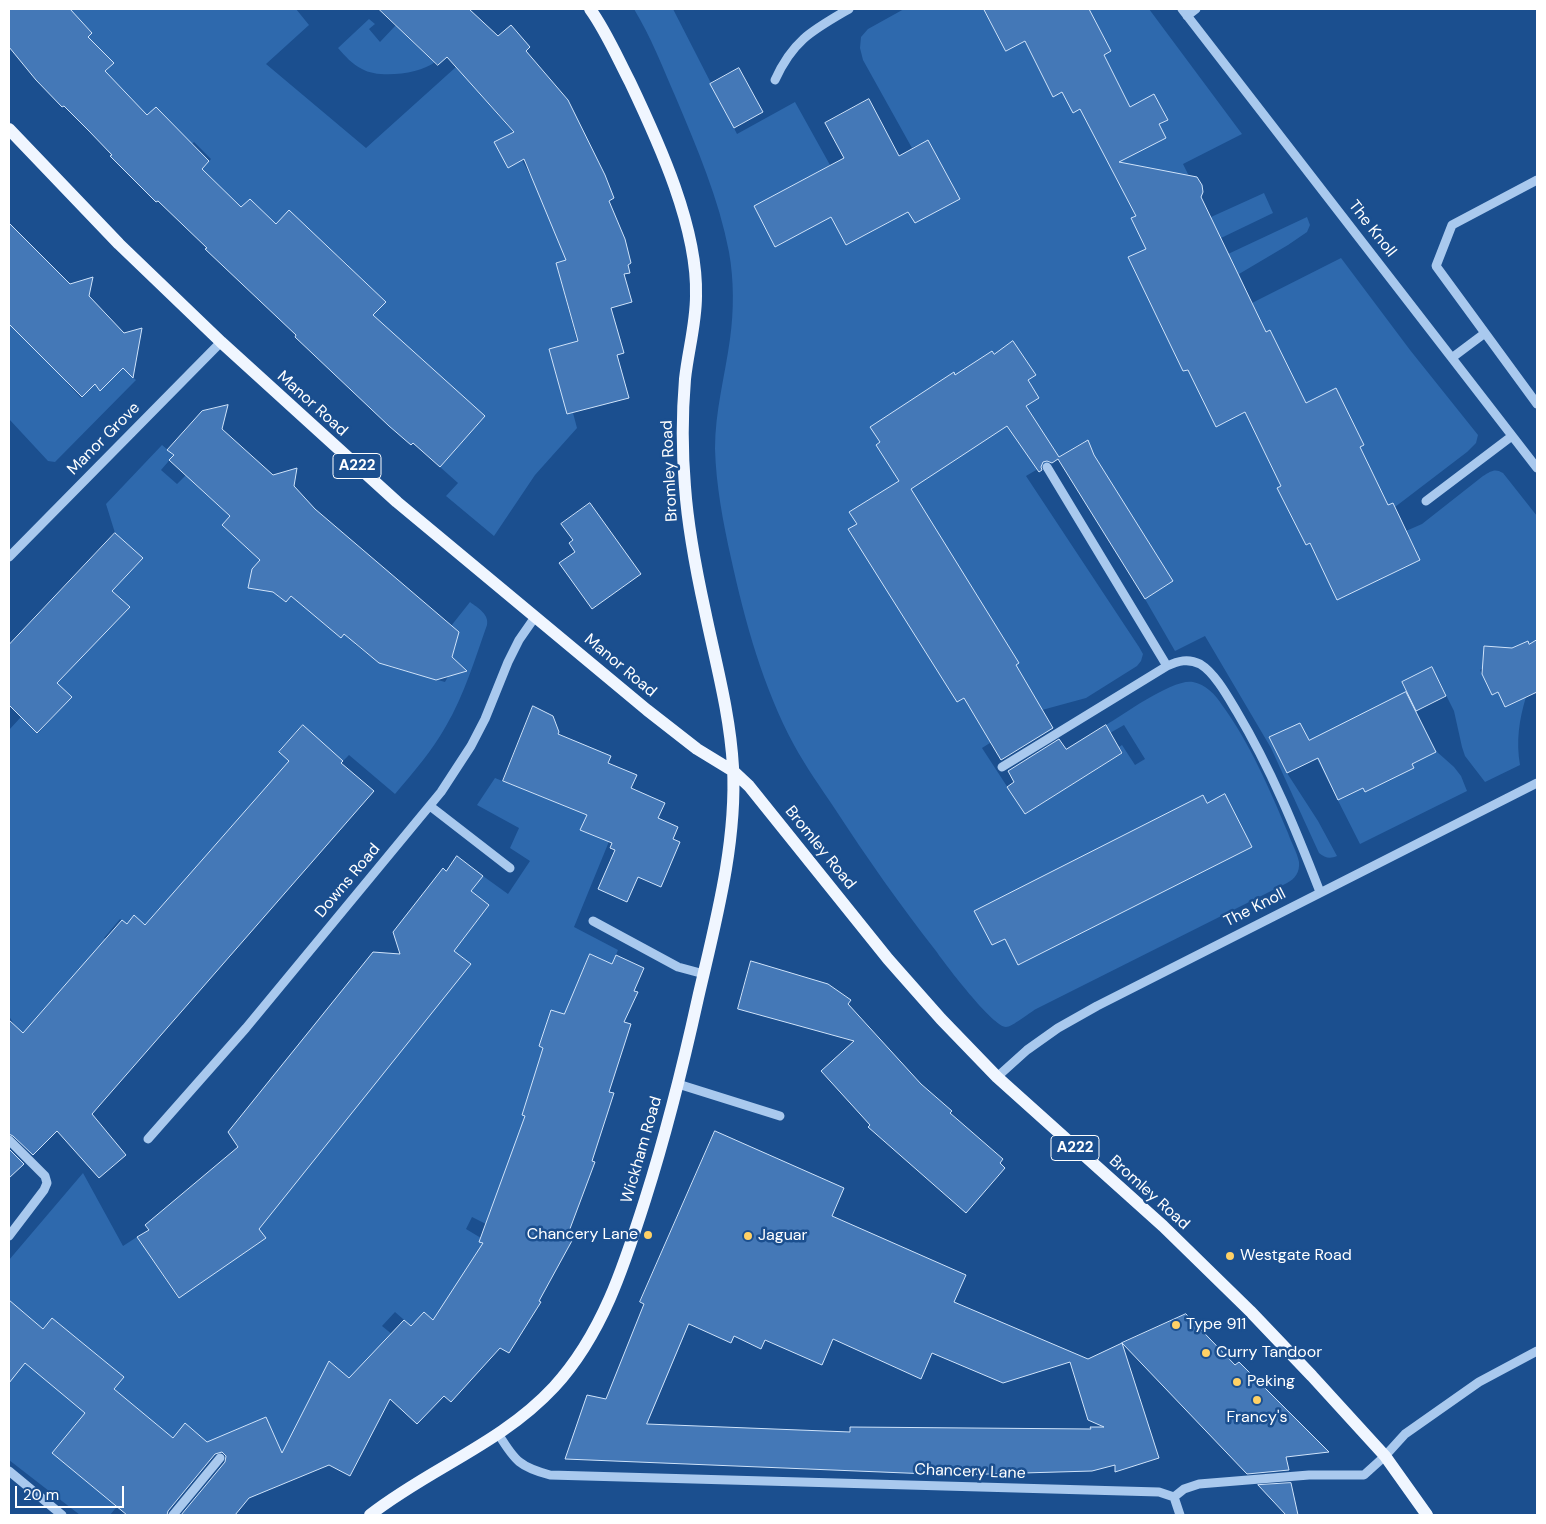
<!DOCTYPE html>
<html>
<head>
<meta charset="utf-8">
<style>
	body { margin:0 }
	#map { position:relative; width:1546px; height:1524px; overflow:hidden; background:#1b4f8f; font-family:"DM Sans",sans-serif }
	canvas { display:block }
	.frame { position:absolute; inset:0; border:10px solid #fff; pointer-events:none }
	.scale { position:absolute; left:15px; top:1486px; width:109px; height:22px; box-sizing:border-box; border:2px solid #fff; border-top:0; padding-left:6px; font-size:15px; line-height:18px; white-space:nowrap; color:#fff; -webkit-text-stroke:4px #1b4f8f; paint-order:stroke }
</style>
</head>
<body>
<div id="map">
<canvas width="1546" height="1524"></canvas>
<div class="frame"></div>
<div class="scale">20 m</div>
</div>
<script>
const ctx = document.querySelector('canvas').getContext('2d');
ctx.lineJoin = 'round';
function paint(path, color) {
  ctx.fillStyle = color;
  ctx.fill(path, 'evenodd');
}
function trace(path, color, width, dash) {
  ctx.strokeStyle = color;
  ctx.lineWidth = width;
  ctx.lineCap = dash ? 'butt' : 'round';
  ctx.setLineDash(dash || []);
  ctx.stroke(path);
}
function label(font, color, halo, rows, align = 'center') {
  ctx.font = font + ' "DM Sans",sans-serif';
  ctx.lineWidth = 5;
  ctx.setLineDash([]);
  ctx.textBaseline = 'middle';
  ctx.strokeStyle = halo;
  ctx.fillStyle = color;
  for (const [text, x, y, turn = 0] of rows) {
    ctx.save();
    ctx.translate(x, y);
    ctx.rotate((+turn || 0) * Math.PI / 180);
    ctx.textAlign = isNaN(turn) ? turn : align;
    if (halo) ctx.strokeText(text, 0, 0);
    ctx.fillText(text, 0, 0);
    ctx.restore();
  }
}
const green = new Path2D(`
	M70,9H296L309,25L266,64L366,148L456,67L513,132L494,142L508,168L522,160L536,186L566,260L556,263L577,341L549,349L567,414L573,413L577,428L535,475L494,536L446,496L458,483L440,467L484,416L361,328L386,302L356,274L322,293L348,265L337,255L334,257L263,238L264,213L250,199L241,208L202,169L211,159L194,142L180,156L147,115L105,72L113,63L75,48L92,33Z
	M634,9H673L737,134L795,102L830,165L754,206L775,246L825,206L846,245L894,220L882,165L915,223L959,199L928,140L912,148L863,60L860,48L861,37L868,29L904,9H1149L1242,134L1183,164L1189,176L1202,185L1203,192L1201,198L1211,217L1264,193L1273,213L1221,238L1228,254L1307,217L1310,225L1307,232L1288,245L1239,274L1252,303L1341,258L1410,350L1478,435L1476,443L1467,452L1395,507L1406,531L1422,524L1483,476C1491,471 1495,468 1503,473L1537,516V640L1529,644L1527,641L1505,652C1496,645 1490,646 1483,655L1485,667L1480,670L1492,695L1498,692L1505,706L1526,697C1519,720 1516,741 1520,765L1485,782L1465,756L1462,747L1454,711L1432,667L1402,683L1436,751L1454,767L1461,776L1467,791L1360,844L1317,759L1287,773L1318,821L1337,856C1330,859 1325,858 1319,853L1271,748L1205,636L1175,651L1145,599L1173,581L1085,441L1026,476L1139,647L1143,654L1141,661L1137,666L1086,698L1042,710L982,748L1025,814L1123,753L1119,747L1122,745L1135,765L1145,759L1124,725L1110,733L1106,725C1124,714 1174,678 1193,682C1205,684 1216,695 1222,705C1249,741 1271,792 1288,833C1291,842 1297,852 1299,862C1300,872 1295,879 1287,883L1036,1009C1029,1013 1012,1027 1006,1027C993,1027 945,964 936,951C900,905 867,858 835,809C821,788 806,767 794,745C763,687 745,622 731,558C723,522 716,485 715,449C715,411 725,376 730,339C734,311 734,280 729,252C719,199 697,148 676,98C663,68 651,37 634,9Z
	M369,19L375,24L369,29L380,42L396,25L435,62C420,74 379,79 362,69C352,64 345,56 338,48Z
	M9,307L24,322L16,331L32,347L74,373L66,382L81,398L95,384L100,390L123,368L136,380L55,462L48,461L9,419Z
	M162,445L174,455L161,470L177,484L186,475L230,516L222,525L238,540L286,529L252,586C258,591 261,591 268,588L286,602L314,568L321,621L341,638L367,606L379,615L355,644L371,657L380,645L387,666L445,682L456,661L452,657L459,632L451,626L470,602C478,608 489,614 487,625C475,659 464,695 446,726C432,751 413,773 395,794L349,755L343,761L302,725L279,752L289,761L145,925L134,916L127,924L120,919L104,938L121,952L25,1062L15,1026L9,1016V730L21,717L38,733L71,697L42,669L129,607L86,565L142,558L115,533L106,504Z
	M495,778L587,815L580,830L600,838L619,817L574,927L618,950L612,964L589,955L574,991L582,1020L551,1011L539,1046L571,1057L534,1079L522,1114L553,1125L488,1225L472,1217L466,1229L481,1238L480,1242L508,1257L449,1334L424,1312L411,1326L395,1312L382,1326L399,1340L352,1381L329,1361L284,1458L266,1417L208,1443L185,1424L110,1515H80L9,1460V1260L83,1173L123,1246L137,1237L178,1298L208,1278L213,1261L439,939L467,934L489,905L471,891L483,876L508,894L530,861L510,848L519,828L477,805Z`);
const building = new Path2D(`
	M9,9H70L92,33L88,37L114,63L105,71L147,115L156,107L209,161L202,169L241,207L250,199L276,224L289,210L386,302L373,315L485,416L440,467L413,443L411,445L389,426L295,337L296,335L205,249L207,248L183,225L158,201L156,202L110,156L112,155L89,131L64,106L62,107L36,80L9,47Z
	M379,9H469L498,36L511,25L530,47L526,51L568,100L605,175L614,198L609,201L625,239L631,263L628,265L630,273L624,274L632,302L611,308L624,353L617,355L629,398L567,414L549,349L578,341L556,263L566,260L524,159L508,168L494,142L514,132L447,57L438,65Z
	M984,9H1089L1111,51L1104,55L1130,107L1154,94L1168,120L1159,124L1166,138L1119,162L1197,177L1202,185L1203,192L1201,197L1252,303L1266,332L1270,330L1306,403L1336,388L1364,445L1360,447L1388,505L1393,503L1420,560L1337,600L1310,543L1306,545L1277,488L1281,486L1245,412L1216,427L1188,370L1183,371L1128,257L1146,249L1131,218L1136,216L1080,109L1073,113L1062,92L1053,97L1025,41L1006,51Z
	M739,68L763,112L734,128L710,84Z
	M869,99L899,156L928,140L960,199L915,223L908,212L846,245L831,217L775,247L754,206L844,158L825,123Z
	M9,223L70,284L93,277L89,296L124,333L142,328L133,378L123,368L100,391L95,384L82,397L9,324Z
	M1013,341L1036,375L1028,380L1039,398L1026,406L1059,457L1088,440L1094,455L1173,581L1145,599L1058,459L1052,463L1047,461L1043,462L1041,467L1042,470L1039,472L1007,426L911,489L1019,663L1016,665L1053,728L1001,760L964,698L957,702L848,529L857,524L849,512L899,481L876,445L880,442L870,427L954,372L955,375L992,351L994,354Z
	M228,405L222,429L273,475L297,468L294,486L315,509L459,632L452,657L467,671L436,680L379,663L344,634L341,638L291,596L286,602L273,592L248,588L252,569L260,560L222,525L230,516L169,460L174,455L167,450L202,411Z
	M590,503L641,574L592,609L559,563L575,552L569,543L573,540L561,524Z
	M115,533L143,558L112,591L130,607L57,683L72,697L37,733L9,705V645Z
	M1537,640V692L1505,707L1498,692L1492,695L1482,674L1484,646L1512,648L1528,641L1529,644Z
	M1432,667L1446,696L1416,711L1402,682Z
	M1406,692L1436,752L1412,764L1414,768L1365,792L1363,788L1338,800L1318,758L1287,773L1269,737L1300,723L1309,740Z
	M533,706L553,716L559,732L558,734L611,756L608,763L637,775L631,788L665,803L658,818L678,827L673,839L680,842L661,887L638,877L627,902L598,889L615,850L610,848L612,843L580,830L587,815L503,781Z
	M303,725L343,761L341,763L374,791L92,1114L126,1155L99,1178L57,1131L33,1155L13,1136L9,1134V1020L23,1033L122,920L127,924L134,915L145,925L289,761L279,752Z
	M1106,725L1122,753L1025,814L1007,787L1014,782L1008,771L1059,739L1066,749Z
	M1225,794L1252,847L1018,965L1005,939L992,945L974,911L1203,795L1207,803Z
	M457,856L483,876L471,891L489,905L454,951L471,964L259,1229L266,1238L179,1298L137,1237L149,1230L145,1225L238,1147L228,1132L373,952L400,954L393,932L443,868L446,871Z
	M590,954L612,964L616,955L644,968L634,991L638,992L624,1022L631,1024L609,1092L614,1093L592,1161L595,1162L568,1234L574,1237L539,1301L541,1302L509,1353L500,1348L451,1402L444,1396L417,1424L390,1399L350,1476L329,1465L249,1498L235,1515H181L225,1462L226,1456L222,1452L215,1454L168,1511L167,1515H127L52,1453L85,1413L25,1363L9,1383V1300L43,1329L52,1318L124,1377L114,1389L173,1438L185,1423L207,1442L266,1417L282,1453L329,1361L349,1378L404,1320L411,1326L424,1312L433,1320L483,1243L479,1242L525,1116L522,1115L543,1048L539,1046L551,1010L564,1014Z
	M751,961L828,984L851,1000L848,1004L921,1084L952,1111L950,1113L1003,1159L1000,1163L1005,1168L966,1213L868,1127L870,1125L821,1071L854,1041L738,1009Z
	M715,1131L844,1188L832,1216L966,1275L954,1302L1088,1359L1122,1343L1159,1458L1115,1472V1465L1092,1471L954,1475L565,1459L587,1395L606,1399L644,1304L640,1302ZM689,1324L731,1343L734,1336L761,1349L765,1340L822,1365L833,1339L921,1379L932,1353L1003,1383L1070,1362L1088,1420L1104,1427H1090L1091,1429L850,1427V1432L647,1424Z
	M9,1149L24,1164L9,1178Z
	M1186,1314L1235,1365L1239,1362L1329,1452L1286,1457L1289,1470L1247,1474L1122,1343Z
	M1291,1483L1298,1515H1286L1258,1485Z`);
const minor = new Path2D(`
	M1182,9L1537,468
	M1187,16L1196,9
	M775,80C793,40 813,30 849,9
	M1537,180L1452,225L1436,266L1537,404
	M1453,357L1485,333
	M1047,467L1167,666
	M1426,501L1512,436
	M9,557L221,342
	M1002,767L1167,666C1178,661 1188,658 1200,664C1215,673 1228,697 1237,712C1271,769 1296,830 1320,892
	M430,806L510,868
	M593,921L678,967L704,974
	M997,1077L1027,1050L1058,1028L1097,1006L1537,783
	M678,1084L780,1116
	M148,1139L246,1028L441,792L471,746L485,719L508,662L519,640L535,617
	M9,1140L45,1176L47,1183L44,1190L9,1236
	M499,1435C515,1461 520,1467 550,1475L1159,1492L1174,1497
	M9,1471L62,1515
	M1174,1497L1184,1489L1199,1484L1309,1475H1364L1385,1456L1405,1434L1479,1382L1537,1351
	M1174,1497L1180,1515
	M173,1515L220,1458`);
const major = new Path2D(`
	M9,129L119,244L221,342L397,502L647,710L697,749L733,771L749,786L888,959L941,1019L997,1077L1163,1226L1250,1311L1312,1376L1385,1456L1427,1515
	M370,1515C430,1468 501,1444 554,1387C602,1335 624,1266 645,1200C666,1134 683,1066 698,998C715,924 737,844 733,767C730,714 716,664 705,611C696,570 688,529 685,487C682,452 682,415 685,379C688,351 696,324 696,296C698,228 659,143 630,82C617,57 606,31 590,9`);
const markers = [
	[648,1235,5,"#ffd166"],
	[748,1236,5,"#ffd166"],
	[1230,1256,5,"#ffd166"],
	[1176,1325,5,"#ffd166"],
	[1206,1353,5,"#ffd166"],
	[1237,1382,5,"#ffd166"],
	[1257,1400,5,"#ffd166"]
];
const shields = [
	[357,466,48],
	[1075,1148,48]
];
const shieldNames = [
	["A222",357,466],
	["A222",1075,1148]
];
const streetNames = [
	["The Knoll",1372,229,52],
	["Manor Road",312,404,42],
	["Manor Grove",104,439,-45],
	["Bromley Road",670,471,-93],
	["Manor Road",620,666,40],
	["Bromley Road",820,848,51],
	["Downs Road",348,881,-50],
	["The Knoll",1255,908,-27],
	["Wickham Road",642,1150,-74],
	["Bromley Road",1149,1193,42],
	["Chancery Lane",970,1472,2]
];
const poiNames = [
	["Chancery Lane",638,1235,"right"],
	["Jaguar",758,1236],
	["Westgate Road",1240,1256],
	["Type 911",1186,1325],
	["Curry Tandoor",1216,1353],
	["Peking",1247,1382],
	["Francy's",1257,1418,"center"]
];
paint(green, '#2e69ad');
paint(building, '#4478b7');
trace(building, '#cfe3fa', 1);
trace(minor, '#a9c9ee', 9);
trace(major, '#f0f6ff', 12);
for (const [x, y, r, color] of markers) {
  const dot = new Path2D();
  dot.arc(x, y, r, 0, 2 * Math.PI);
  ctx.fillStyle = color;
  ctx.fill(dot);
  trace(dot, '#1b4f8f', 2);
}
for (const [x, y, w] of shields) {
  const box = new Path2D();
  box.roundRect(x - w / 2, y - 12.5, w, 25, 4);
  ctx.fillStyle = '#1b4f8f';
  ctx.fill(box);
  trace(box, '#fff', 1);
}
label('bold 15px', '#fff', null, shieldNames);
label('16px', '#fff', '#1b4f8f', streetNames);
label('16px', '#fff', '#1b4f8f', poiNames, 'left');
</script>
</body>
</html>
